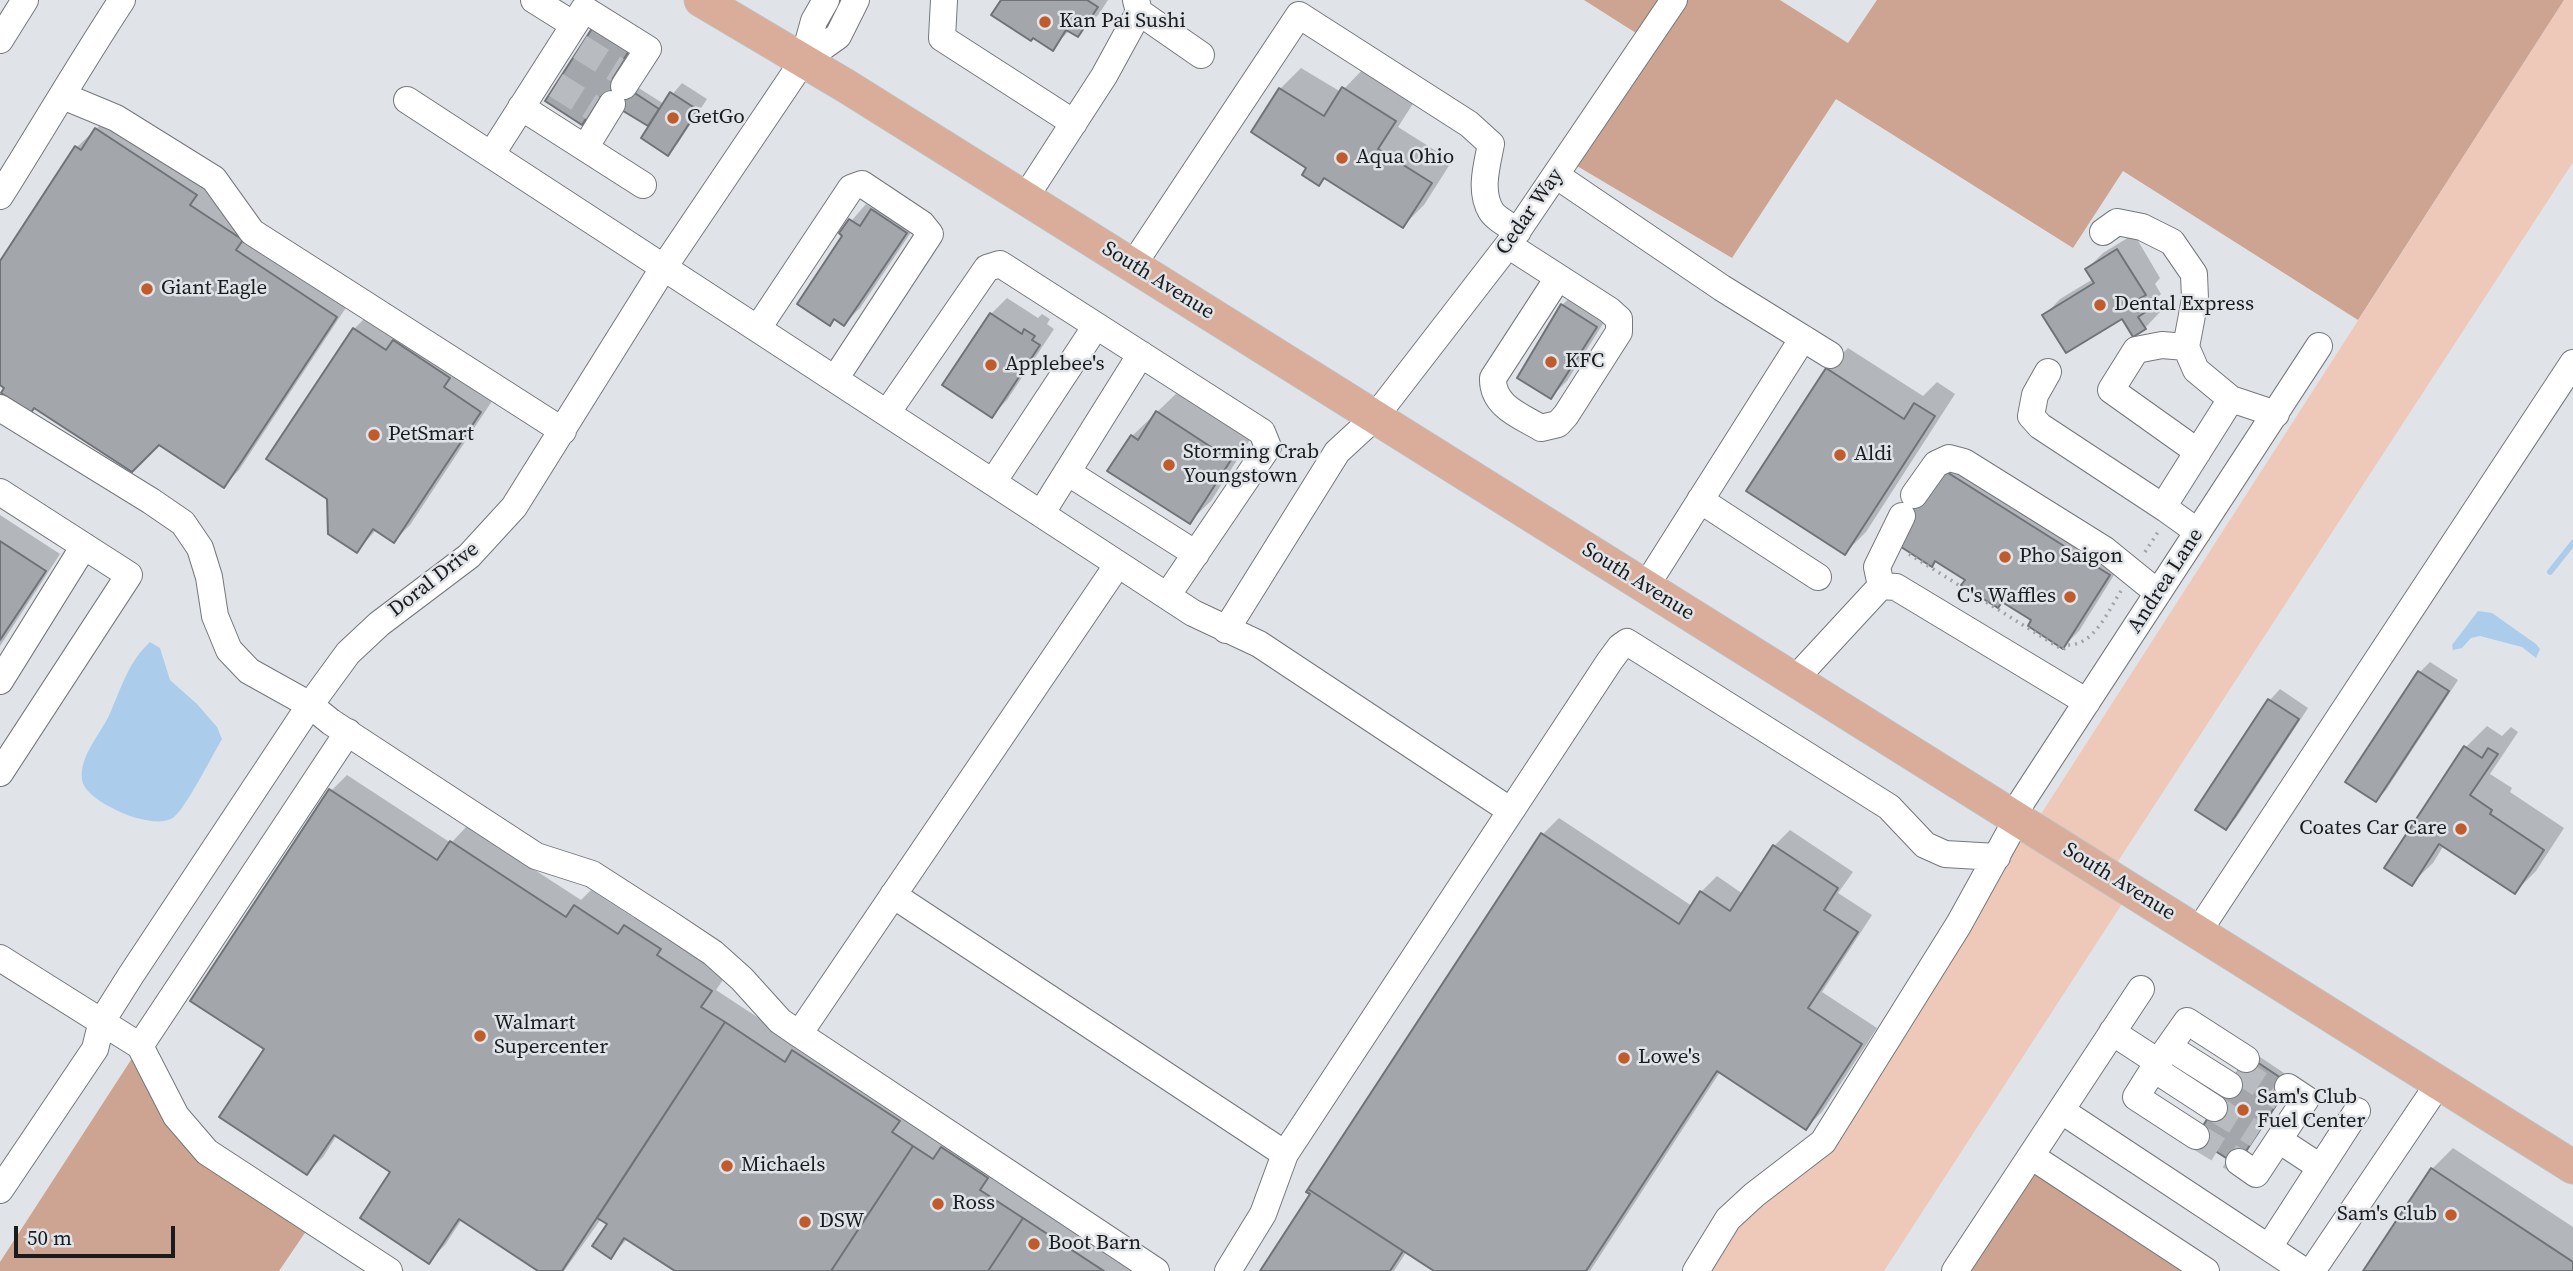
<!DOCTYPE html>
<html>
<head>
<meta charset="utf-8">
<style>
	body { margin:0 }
	#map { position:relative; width:2573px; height:1271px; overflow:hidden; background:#e0e4e9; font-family:"Source Serif 4",serif }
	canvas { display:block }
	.scale { position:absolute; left:14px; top:1226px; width:161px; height:32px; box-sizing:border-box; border:4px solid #191b1c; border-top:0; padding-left:9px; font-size:21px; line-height:24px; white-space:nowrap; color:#191b1c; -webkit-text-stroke:5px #e0e4e9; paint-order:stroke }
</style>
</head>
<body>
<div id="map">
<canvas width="2573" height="1271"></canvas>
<div class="scale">50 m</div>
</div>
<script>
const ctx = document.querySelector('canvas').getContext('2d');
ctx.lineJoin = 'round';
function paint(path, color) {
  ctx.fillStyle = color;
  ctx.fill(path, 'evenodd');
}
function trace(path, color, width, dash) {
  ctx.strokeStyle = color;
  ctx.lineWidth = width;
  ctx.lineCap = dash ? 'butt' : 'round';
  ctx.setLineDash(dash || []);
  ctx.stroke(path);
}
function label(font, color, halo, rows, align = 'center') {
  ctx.font = font + ' "Source Serif 4",serif';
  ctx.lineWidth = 5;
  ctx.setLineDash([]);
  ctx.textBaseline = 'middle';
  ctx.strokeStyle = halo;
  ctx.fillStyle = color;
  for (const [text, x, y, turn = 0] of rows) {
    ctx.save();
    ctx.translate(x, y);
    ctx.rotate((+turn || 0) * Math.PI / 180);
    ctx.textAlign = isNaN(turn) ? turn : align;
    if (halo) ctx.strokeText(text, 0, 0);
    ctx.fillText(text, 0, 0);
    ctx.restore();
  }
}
const green = new Path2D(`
	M2564,0H2573V162L2109,875L2131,890L1884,1271H1696L1728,1219L1824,1142L1997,857L2032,828Z`);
const forest = new Path2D(`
	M1584,0H1780L1848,43L1877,0H2564L2358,320L2123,171L2073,248L1836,99L1732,258L1567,160L1647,40Z
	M140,1046L176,1116L313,1221L279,1271H0V1262Z
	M2031,1156L2206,1271H1971L1960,1264Z`);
const water = new Path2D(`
	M2478,611L2492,613L2536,644L2540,649L2536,658L2522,647L2480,636L2471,638L2462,648L2453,650L2452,645Z
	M150,642L160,648L170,680L197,704L217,727L222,739C212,756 187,806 174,817C155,833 85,802 82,780C79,755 102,733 111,711C122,686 129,661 150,642Z`);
const shadow = new Path2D(`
	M1003,0H1108L1099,14L1078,35L1070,30L1052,48Z
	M1365,67L1416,99L1398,127L1452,161L1424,205L1403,226L1326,177L1319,183L1309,167L1280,89L1301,68L1341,92Z
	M615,73L664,104L682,83L707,99L678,143L668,154L654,118L648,124L601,95L586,118Z
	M113,113L205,189L351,300L239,470L224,486L158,443L0,383V264L77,147Z
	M888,194L922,216L860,308L844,324L835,318L830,324L845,235L841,233L866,204L874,209Z
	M2134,234L2160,278L2155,284L2161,294L2154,301L2160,312L2145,328L2123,316L2045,315L2060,299L2093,279L2087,269L2103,253Z
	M1578,290L1611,311L1567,381L1551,397L1562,305Z
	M1007,298L1038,318L1042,314L1050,319L1047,324L1054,329L1007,400L991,416V314Z
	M370,313L496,395L410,525L394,541L377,529L357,551L354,329Z
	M1848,348L1923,396L1937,382L1955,394L1866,532L1845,553L1827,369Z
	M1179,391L1251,438L1211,501L1189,522L1132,436Z
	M1959,454L2124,559L2079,631L2063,647L2034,620L1936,560L1932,564L1898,543Z
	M0,515L60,554L0,646Z
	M2430,662L2458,680L2386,790L2376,800L2348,782L2420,672Z
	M2280,689L2308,708L2236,818L2226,828L2198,810L2270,700Z
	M2487,726L2502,736L2511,727L2518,732L2490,774L2512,788L2510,792L2564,828L2536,871L2515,892L2444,845L2433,863L2411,884L2466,747Z
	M347,775L451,843L467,826L581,900L591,890L634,918L641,910L727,974L716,990L1144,1271H678L628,1238L611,1257L609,1224L601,1219L564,1271H541L462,1219L445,1245L429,1261L393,1171L337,1135L323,1157L307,1173L331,791Z
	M1559,818L1692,906L1701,892L1717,876L1743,894L1774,846L1790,830L1853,872L1838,893L1872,915L1822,992L1877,1028L1822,1112L1806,1128L1720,1072L1590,1271H1437L1407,1251L1394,1271H1262L1313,1194L1309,1191L1543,834Z
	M2254,1053L2293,1079L2242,1158Z
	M2188,1064L2215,1085L2205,1095L2179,1079Z
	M2453,1148L2573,1227V1271H2365L2432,1169Z`);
const stream = new Path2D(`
	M2550,572L2573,543`);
const building = new Path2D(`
	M1001,0H1087L1098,7L1078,37L1066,30L1053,51L1033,38L1031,41L991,15Z
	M593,27L629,51L612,78L659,109L648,126L600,97L582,125L545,101Z
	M1342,87L1396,121L1378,149L1432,183L1403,228L1324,178L1319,186L1302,175L1306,168L1251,132L1279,88L1324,116Z
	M670,92L698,110L668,156L641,138Z
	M95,128L197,195L190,205L243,240L236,250L337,317L224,488L159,445L132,472L34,408L31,413L1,393L4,388L0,385V261L75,146L81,150Z
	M871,209L907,233L844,326L834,319L830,326L797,304L842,236L839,233L849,219L860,226Z
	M2117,249L2146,295L2139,299L2147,311L2138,317L2146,329L2133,337L2122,319L2066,353L2042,315L2094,283L2085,269Z
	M1561,304L1597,327L1551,399L1517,378Z
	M990,313L1022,334L1024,329L1035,336L1032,340L1040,345L992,418L942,385Z
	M353,328L386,350L393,340L450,378L444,387L481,412L394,543L373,529L357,553L328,534L327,499L266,459Z
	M1826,368L1904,419L1914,403L1935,416L1845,555L1746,491Z
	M1156,411L1231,460L1190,524L1107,471L1131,435L1138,440Z
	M1942,469L2110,575L2063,649L2028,626L2031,620L2002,602L1998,608L1961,585L1965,580L1935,561L1932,567L1895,543L1910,496Z
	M0,541L46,571L0,640Z
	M2418,671L2449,691L2376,802L2345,782Z
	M2268,699L2299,719L2226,830L2195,810Z
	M2464,746L2482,758L2488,748L2498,754L2470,795L2492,810L2490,814L2544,850L2515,894L2439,844L2412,886L2384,868Z
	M329,789L437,860L450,841L566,917L574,905L618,934L624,925L661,949L657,955L712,991L701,1007L725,1022L562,1271H538L459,1219L429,1264L360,1218L390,1172L334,1135L307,1175L219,1117L264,1049L190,1001Z
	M1541,833L1679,924L1700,891L1730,911L1773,845L1838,888L1824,910L1858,932L1808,1008L1862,1044L1806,1130L1717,1071L1586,1271H1434L1308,1189Z
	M725,1022L785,1062L792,1050L900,1121L892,1132L913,1146L831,1271H675L624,1238L611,1259L592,1246L607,1224L597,1218Z
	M2248,1056L2290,1084L2237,1165L2195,1138Z
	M913,1146L933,1159L941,1147L988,1178L980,1190L1023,1218L988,1271H831Z
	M2431,1168L2573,1262V1271H2363Z
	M1308,1189L1403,1251L1390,1271H1260L1310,1194L1306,1192Z
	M1023,1218L1104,1271H988Z`);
const minorTunnel = new Path2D(`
	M580,47L617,70
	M556,85L593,108
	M2238,1070L2281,1098
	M2214,1108L2257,1135
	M2196,1136L2239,1162`);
const path = new Path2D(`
	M2145,552L2158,532
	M1909,554L2063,650L2067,645C2094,646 2108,611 2121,591`);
const minor = new Path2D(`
	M944,0L942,38L1074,123
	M1139,12L1201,55
	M574,25L584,9L648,49L624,86
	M0,40L25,0
	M803,61L838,36L856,0
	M63,96L116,118L214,179L252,232L563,431
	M407,100L1193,613L1259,644L1511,811
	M521,107L643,185
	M585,148L612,104
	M491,155L574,25L534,0
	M1557,176L1722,288L1830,355
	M0,196C41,131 80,64 122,0
	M1025,198L1104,76L1139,12L1136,0
	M2103,232L2117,222L2142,227L2172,242L2194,274L2195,299L2186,347L2196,370L2231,399L2276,414
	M1508,245L1609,310L1619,319V332L1566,415L1558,424L1541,428C1521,416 1492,406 1493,378L1558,278
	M1133,265L1299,15L1469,124L1491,144C1487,165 1479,191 1491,211C1496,219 1510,226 1518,231
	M758,328L851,188L862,184L922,224L930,234L835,379
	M2186,347L2162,345L2136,350L2111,390L2198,452
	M2048,372L2035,395L2031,416L2040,426L2166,509
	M0,408L151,501L183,523L200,548L209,577L215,616L229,650L249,671L310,705L331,722L536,856L592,874L665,921L713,953L742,979L780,1021L799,1034L1156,1271
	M887,413L987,268L1000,264L1262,432L1268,447L1167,596
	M1067,472L1196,554
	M993,482L1096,326
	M0,492L129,575L0,773
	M1914,495L1936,464L1949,458L1964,462L2105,550L2158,593
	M1700,500L1818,577
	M1041,514L1141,354
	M2198,532L2166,509L2168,499L2231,399
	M1646,586L1803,338
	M1881,586L1877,567L1902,516
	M1226,630L1337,452L1375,417L1508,245L1674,0
	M1795,679L1881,586L1896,587L2087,702
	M0,681L84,546
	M2013,815L2319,346
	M893,895L1285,1154
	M2198,932L2573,363
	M0,958L140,1046L176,1116L207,1152L389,1271
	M2112,1032L2158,1062L2136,1097L2196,1136
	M799,1034L1118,564
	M140,1046L348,732
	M2169,1047L2229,1085
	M2158,1062L2187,1021L2246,1059
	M2154,1069L2214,1108
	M2062,1111L2304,1271
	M2279,1140L2320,1167
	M2031,1156L2206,1271
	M2239,1162L2256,1174L2299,1109L2306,1099L2288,1087
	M0,1190L95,1049L102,1021L131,975L310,705L348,653L379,624L469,556L514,507L664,267L803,61L814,21L826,0
	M2269,1247L2357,1111
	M1228,1271L1263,1214L1285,1154L1609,662L1620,647L1627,642L1889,807L1925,845L1945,854L1997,857
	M1696,1271L1728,1219L1754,1195L1823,1142L1959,924L2017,819
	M1955,1271L2141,989
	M2312,1271L2439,1083`);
const major = new Path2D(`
	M701,0L846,86L2573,1167`);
const markers = [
	[1045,22,7,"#c05b2b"],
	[673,118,7,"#c05b2b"],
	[1342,158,7,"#c05b2b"],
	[147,289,7,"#c05b2b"],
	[2100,305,7,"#c05b2b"],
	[1551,362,7,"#c05b2b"],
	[991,365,7,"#c05b2b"],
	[374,435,7,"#c05b2b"],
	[1840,455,7,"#c05b2b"],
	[1169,465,7,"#c05b2b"],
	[2005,557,7,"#c05b2b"],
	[2070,597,7,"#c05b2b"],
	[2461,829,7,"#c05b2b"],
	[480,1036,7,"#c05b2b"],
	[1624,1058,7,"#c05b2b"],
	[2243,1110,7,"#c05b2b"],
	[727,1166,7,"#c05b2b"],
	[938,1204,7,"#c05b2b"],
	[2451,1215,7,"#c05b2b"],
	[805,1222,7,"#c05b2b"],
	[1034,1244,7,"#c05b2b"]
];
const poiNames = [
	["Kan Pai Sushi",1059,22],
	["GetGo",687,118],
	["Aqua Ohio",1356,158],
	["Giant Eagle",161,289],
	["Dental Express",2114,305],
	["KFC",1565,362],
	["Applebee's",1005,365],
	["PetSmart",388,435],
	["Storming Crab",1183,453],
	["Youngstown",1183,477],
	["Aldi",1854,455],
	["Pho Saigon",2019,557],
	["C's Waffles",2056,597,"right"],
	["Coates Car Care",2447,829,"right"],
	["Walmart",494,1024],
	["Supercenter",494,1048],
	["Lowe's",1638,1058],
	["Sam's Club",2257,1098],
	["Fuel Center",2257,1122],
	["Michaels",741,1166],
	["Ross",952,1204],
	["Sam's Club",2437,1215,"right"],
	["DSW",819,1222],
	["Boot Barn",1048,1244]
];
const streetNames = [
	["Cedar Way",1530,212,-55],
	["South Avenue",1158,281,32],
	["Doral Drive",434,580,-38],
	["Andrea Lane",2166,581,-57],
	["South Avenue",1638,582,32],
	["South Avenue",2119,882,32]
];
paint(green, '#eec8b9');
paint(forest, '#cda392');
paint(water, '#abcdeb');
paint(shadow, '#0003');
trace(stream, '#abcdeb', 6);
paint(building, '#a3a7ab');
trace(building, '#6f7377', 2);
trace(minorTunnel, '#b8bcc0', 26, [26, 13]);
trace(minor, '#74787c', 28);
trace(major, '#bfbfbf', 35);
trace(path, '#a0a4a7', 3.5, [2, 5]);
trace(minor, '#fff', 26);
trace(major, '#daad9a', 33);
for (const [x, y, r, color] of markers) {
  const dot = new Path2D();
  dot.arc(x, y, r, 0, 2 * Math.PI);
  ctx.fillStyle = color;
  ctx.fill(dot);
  trace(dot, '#e0e4e9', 2.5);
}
label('21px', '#191b1c', '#e0e4e9', poiNames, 'left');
label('21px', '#191b1c', '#e0e4e9', streetNames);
</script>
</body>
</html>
